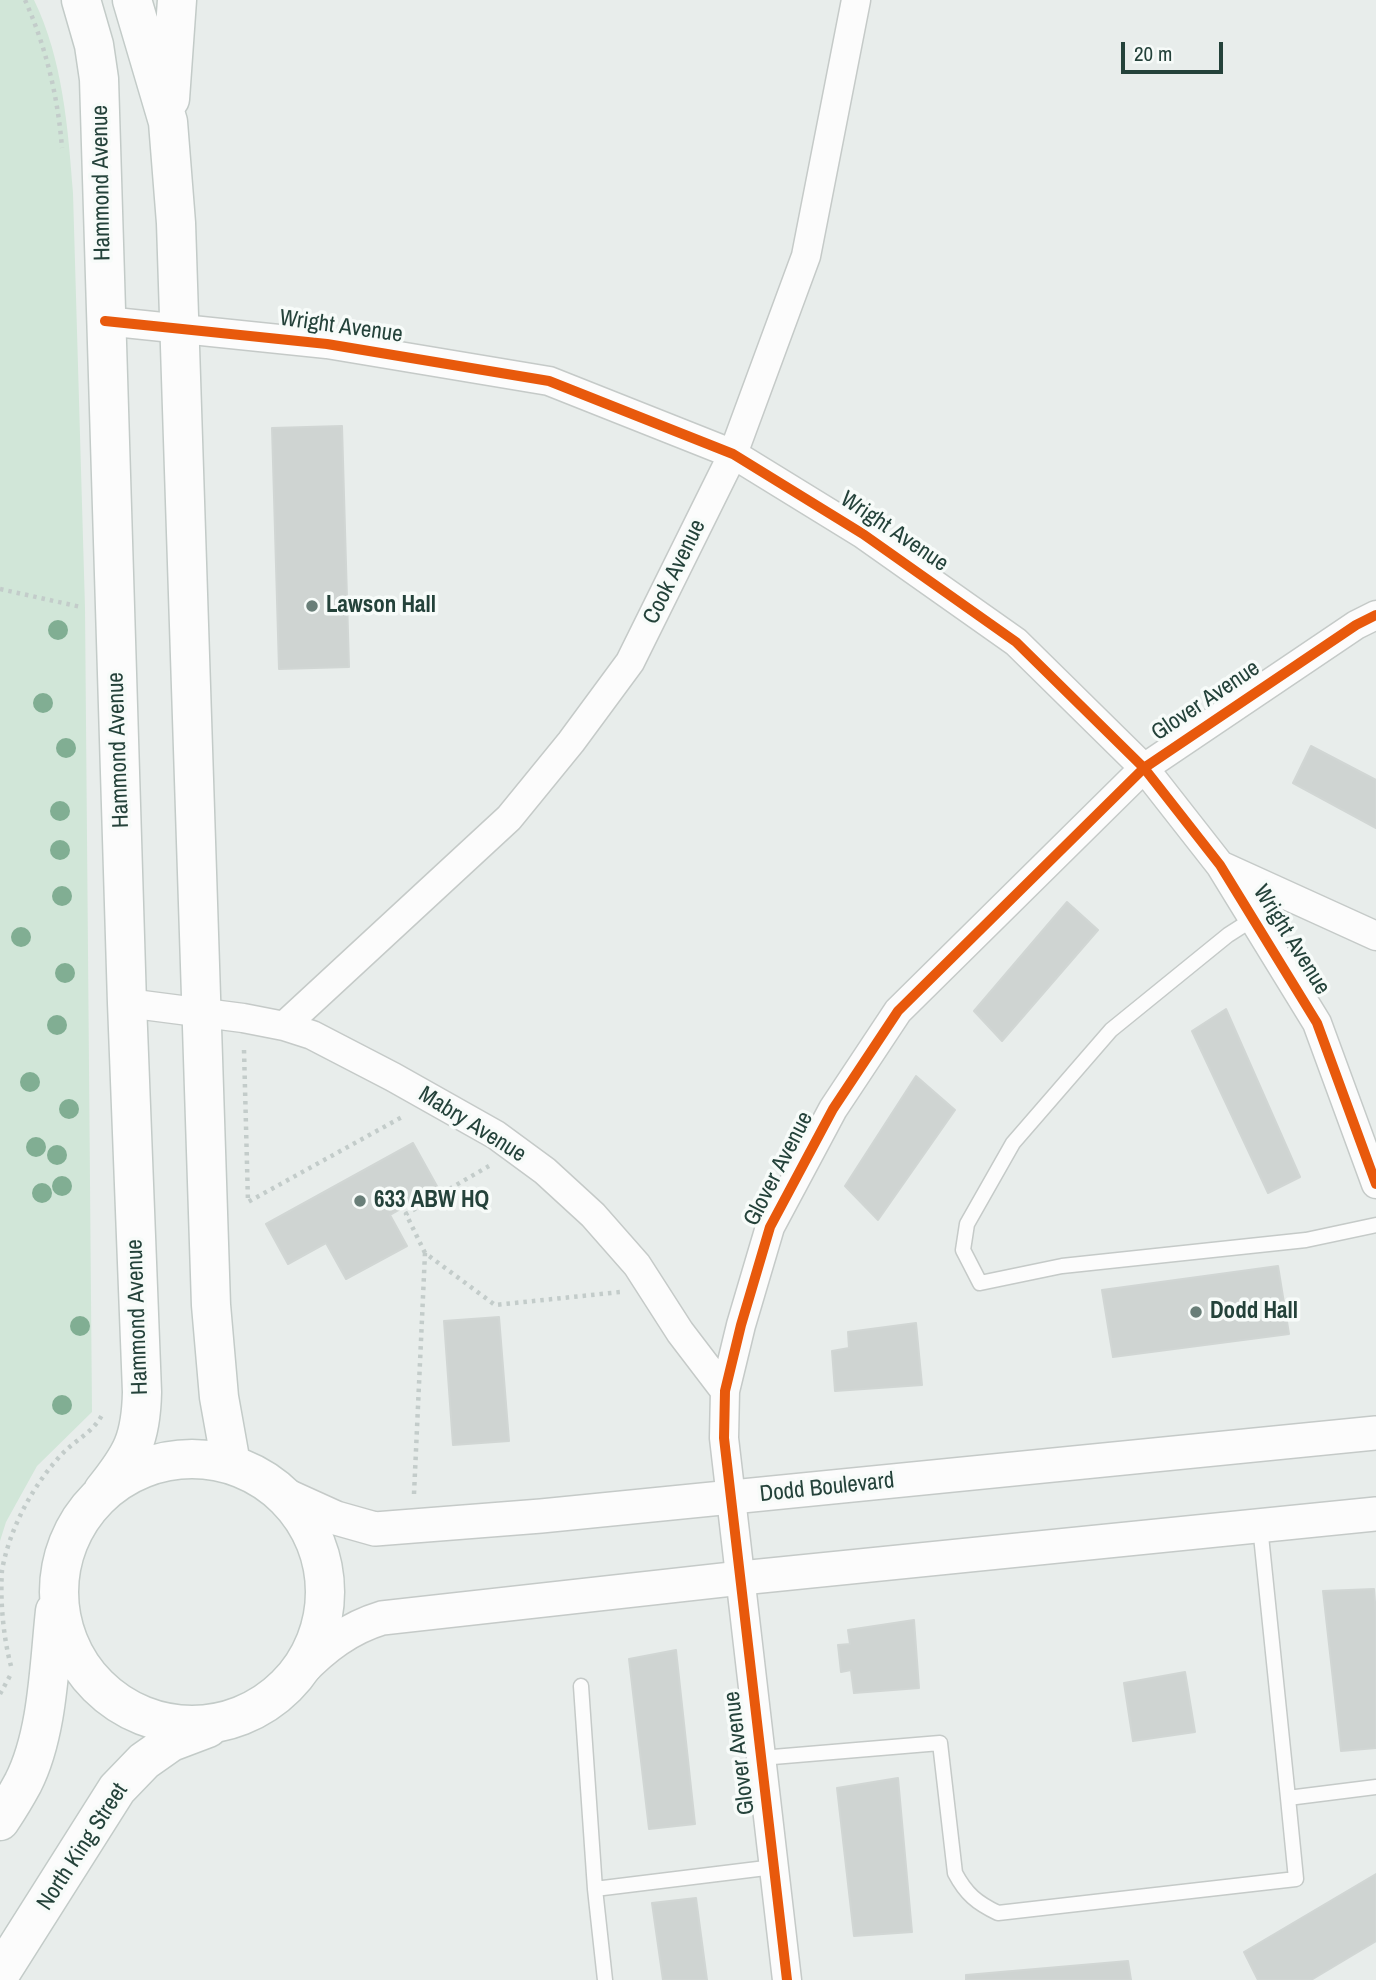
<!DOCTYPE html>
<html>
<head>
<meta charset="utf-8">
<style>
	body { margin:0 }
	#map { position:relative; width:1376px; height:1980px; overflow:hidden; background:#e8edeb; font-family:"Archivo Narrow",sans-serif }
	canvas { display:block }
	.scale { position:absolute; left:1121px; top:42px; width:102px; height:32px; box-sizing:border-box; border:4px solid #24423a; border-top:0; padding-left:9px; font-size:21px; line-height:24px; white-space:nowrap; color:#24423a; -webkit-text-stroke:5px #f7fbf9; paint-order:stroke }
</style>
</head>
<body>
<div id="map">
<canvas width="1376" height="1980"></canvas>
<div class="scale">20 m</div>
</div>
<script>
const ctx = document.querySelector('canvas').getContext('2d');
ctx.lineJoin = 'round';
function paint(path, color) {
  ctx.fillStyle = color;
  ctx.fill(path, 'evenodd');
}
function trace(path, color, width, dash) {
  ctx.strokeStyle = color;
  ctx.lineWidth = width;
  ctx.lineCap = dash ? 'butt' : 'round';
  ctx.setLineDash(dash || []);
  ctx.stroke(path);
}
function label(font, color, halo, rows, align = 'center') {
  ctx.font = font + ' "Archivo Narrow",sans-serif';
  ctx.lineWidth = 7;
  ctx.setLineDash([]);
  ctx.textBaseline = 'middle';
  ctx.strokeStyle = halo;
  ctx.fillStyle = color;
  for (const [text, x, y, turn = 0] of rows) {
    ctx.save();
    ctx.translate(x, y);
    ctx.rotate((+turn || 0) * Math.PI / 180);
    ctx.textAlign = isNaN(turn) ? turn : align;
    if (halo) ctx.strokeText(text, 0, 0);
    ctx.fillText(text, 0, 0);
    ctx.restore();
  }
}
const green = new Path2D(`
	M0,0H34C63,60 68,128 73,193L85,608L92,1412L37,1466L6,1522L0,1541Z`);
const building = new Path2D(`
	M342,426L349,667L279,669L272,428Z
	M1311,746L1376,780V828L1293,783Z
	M1067,902L1098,930L1002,1041L974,1011Z
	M1226,1009L1300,1177L1268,1193L1192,1031Z
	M916,1076L955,1110L878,1220L845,1186Z
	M413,1143L438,1188L390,1215L407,1246L346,1279L326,1243L288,1264L266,1224Z
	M1278,1266L1289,1334L1113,1357L1102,1290Z
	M499,1317L509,1441L453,1445L444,1321Z
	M916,1323L922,1385L835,1391L832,1351L849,1348L848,1332Z
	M1374,1589L1376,1615V1748L1341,1751L1323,1591Z
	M914,1620L919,1688L854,1693L851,1670L841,1672L838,1645L850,1644L848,1630Z
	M676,1650L695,1824L649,1829L629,1659Z
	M1185,1672L1195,1732L1133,1741L1124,1683Z
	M898,1778L912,1932L854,1936L837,1788Z
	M1376,1874V1941L1311,1980H1258L1244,1952Z
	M696,1898L707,1980H663L652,1903Z
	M1128,1961L1131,1980H966V1975Z`);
const path = new Path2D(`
	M25,0C46,47 58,97 62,148
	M0,589L81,607
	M244,1050L248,1202L402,1117
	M425,1253L406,1214L489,1166
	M414,1494L425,1253L495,1305L620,1292
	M11,1666C3,1636 0,1600 2,1570C10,1527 34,1483 64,1452C77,1439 93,1432 102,1415
	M0,1694L11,1674`);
const service = new Path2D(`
	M1253,919L1228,935L1111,1030L1013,1143L967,1224L963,1250L980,1283L1062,1266L1306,1240L1376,1225
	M1260,1526L1288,1798L1376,1787
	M581,1686L595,1889L605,1980
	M761,1758L940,1743L955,1873C966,1894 977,1903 998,1913L1296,1879L1288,1798
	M595,1889L774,1867`);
const minor = new Path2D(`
	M105,321L327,344L549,381L733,454L863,534L1016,642L1144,768L1220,865L1317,1023L1376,1184
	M1220,865L1376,936
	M127,1003L243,1018L284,1026L312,1035L393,1077L496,1135L545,1171L593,1215L637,1265L680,1332L725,1391
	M284,1026L509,818L571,742L630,662L733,454L806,256L856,0
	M787,1980L724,1438L725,1391L741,1325L770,1227L833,1109L898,1011L1144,768L1356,625L1376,615`);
const tertiary = new Path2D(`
	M283,1494L336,1518L375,1529L541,1516L1376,1433
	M300,1672C324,1647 349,1628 382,1618L741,1578L1376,1514`);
const secondary = new Path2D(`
	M81,0L94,45L99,79L127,1003L142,1392C141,1439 132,1455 103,1491
	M132,0L168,122L176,223L211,1305L219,1397L231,1464
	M170,99L177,0
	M59 1592a133 133 0 1 1 266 0a133 133 0 1 1-266 0Z
	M0,1821C8,1809 16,1796 23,1783C48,1734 49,1666 55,1611
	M0,1974L117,1789L144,1761L171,1742L208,1728`);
const cycleway = new Path2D(`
	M105,321L327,344L549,381L733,454L863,534L1016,642L1144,768L1220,865L1317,1023L1376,1184
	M787,1980L724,1438L725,1391L741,1325L770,1227L833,1109L898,1011L1144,768L1356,625L1376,615`);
const trees = [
	[58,630],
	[43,703],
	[66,748],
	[60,811],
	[60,850],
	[62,896],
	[21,937],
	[65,973],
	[57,1025],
	[30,1082],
	[69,1109],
	[36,1147],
	[57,1155],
	[62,1186],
	[42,1193],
	[80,1326],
	[62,1405]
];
const markers = [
	[312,606,7,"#697e78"],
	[360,1201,7,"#697e78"],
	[1196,1312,7,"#697e78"]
];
const streetNames = [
	["Hammond Avenue",102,183,-91],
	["Wright Avenue",341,327,8],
	["Wright Avenue",894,532,34],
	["Cook Avenue",675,572,-64],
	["Glover Avenue",1206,701,-34],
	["Hammond Avenue",119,750,-92],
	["Wright Avenue",1291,940,58],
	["Mabry Avenue",472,1125,32],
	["Glover Avenue",779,1169,-63],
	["Hammond Avenue",138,1317,-92],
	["Dodd Boulevard",827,1488,-6],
	["Glover Avenue",740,1753,-97],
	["North King Street",83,1847,-57]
];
const poiNames = [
	["Lawson Hall",326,606],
	["633 ABW HQ",374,1201],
	["Dodd Hall",1210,1312]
];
paint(green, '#d1e6d8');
paint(building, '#cfd4d2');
trace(building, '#d1d6d4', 2);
trace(service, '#c5cac8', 17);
trace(minor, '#c5cac8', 31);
trace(tertiary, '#c5cac8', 36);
trace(secondary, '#c3cbc8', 41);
trace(path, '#c3ccca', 4.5, [3.5, 5]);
trace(service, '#fcfcfc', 14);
trace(minor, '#fcfcfc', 28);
trace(tertiary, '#fcfcfc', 33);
trace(secondary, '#fcfcfc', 38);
trace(cycleway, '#e8590c', 10);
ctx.fillStyle = '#81ae93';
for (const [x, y] of trees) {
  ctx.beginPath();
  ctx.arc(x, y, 10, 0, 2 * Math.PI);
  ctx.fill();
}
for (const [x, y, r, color] of markers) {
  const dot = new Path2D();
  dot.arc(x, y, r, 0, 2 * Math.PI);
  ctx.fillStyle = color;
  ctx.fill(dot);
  trace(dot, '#f7fbf9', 2.5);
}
label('23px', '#24423a', '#f7fbf9', streetNames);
label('bold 23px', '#24423a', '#f7fbf9', poiNames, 'left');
</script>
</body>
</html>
